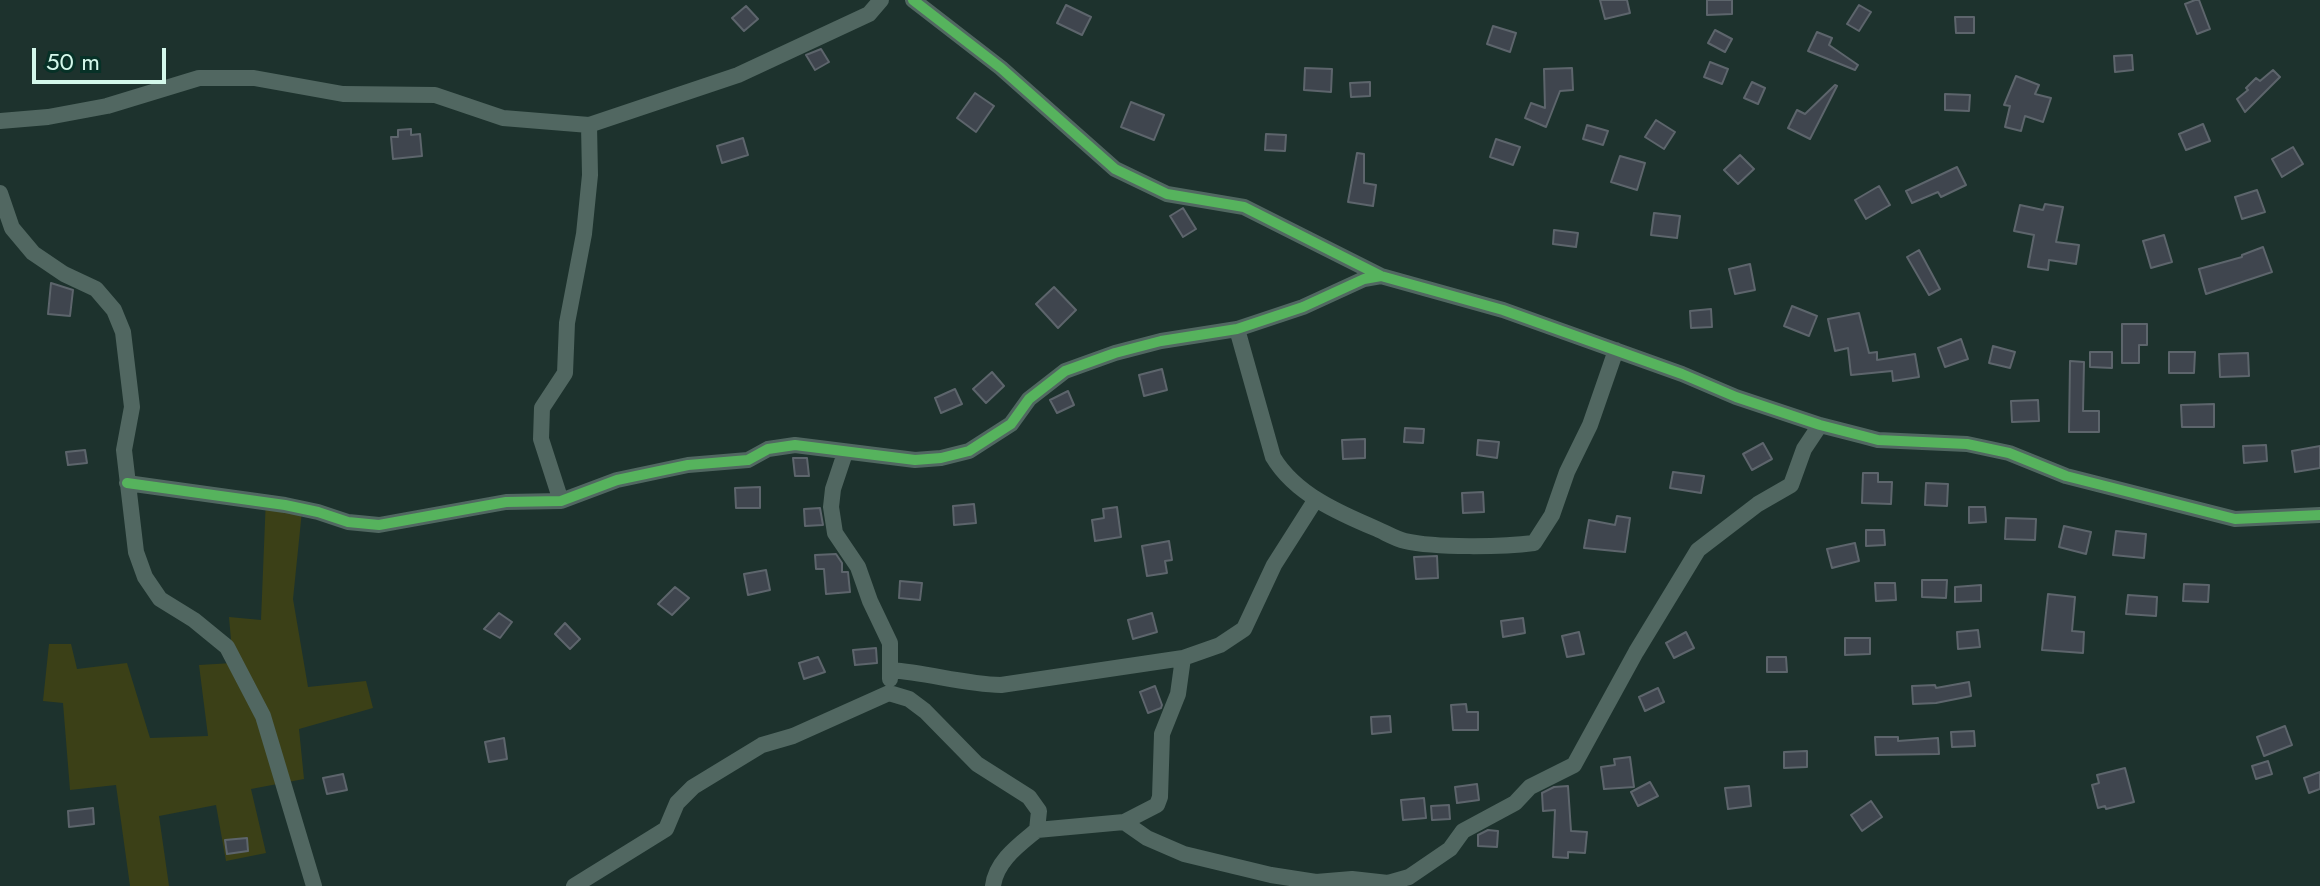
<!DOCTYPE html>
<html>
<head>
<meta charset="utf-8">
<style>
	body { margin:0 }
	#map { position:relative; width:2320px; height:886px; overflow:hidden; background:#1d322d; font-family:Jost,sans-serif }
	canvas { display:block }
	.scale { position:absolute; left:32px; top:48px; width:134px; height:36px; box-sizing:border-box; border:4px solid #d4f8eb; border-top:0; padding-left:10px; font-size:24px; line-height:28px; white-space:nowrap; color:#d4f8eb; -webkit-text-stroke:6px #073127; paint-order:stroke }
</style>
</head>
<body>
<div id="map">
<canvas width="2320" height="886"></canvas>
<div class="scale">50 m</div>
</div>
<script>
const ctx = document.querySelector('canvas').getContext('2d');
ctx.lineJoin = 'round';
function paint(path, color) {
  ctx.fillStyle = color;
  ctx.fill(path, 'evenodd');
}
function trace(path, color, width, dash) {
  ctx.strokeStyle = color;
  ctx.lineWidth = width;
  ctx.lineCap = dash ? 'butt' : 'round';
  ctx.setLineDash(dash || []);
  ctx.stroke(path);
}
const green = new Path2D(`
	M266,497L303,501L293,599L308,687L366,681L373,708L299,729L304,779L251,789L266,853L226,861L216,805L159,816L169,886H130L116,785L70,790L63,703L43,701L49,644H71L77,669L127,663L150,738L208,736L199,665L233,663L229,617L261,620Z`);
const building = new Path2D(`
	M1600,0H1627L1630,13L1605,19Z
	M1707,0H1732V14L1707,15Z
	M2195,0H2199L2210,29L2197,34L2185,4Z
	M1066,5L1091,17L1082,35L1057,23Z
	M1859,5L1871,12L1859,31L1847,24Z
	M746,6L758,19L744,31L732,18Z
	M1955,17H1974V33H1956Z
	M1493,26L1516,33L1510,52L1487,44Z
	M1715,30L1732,39L1725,52L1708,43Z
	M1817,32L1832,38L1829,45L1858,65L1855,70L1808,51Z
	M821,49L829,62L815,70L806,55Z
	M2132,55L2133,70L2115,72L2114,56Z
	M1710,62L1728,69L1722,84L1704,77Z
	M1305,68L1332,69L1331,92L1304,90Z
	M1572,68L1573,90L1560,91L1546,127L1525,118L1531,103L1545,108L1544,69Z
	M2273,70L2280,77L2245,112L2237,99L2248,90L2246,88L2256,78L2260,81Z
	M2016,76L2039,85L2035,94L2051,98L2043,122L2025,116L2021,131L2005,127L2010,106L2004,105Z
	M1370,82V96L1351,97L1350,83Z
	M1752,82L1765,88L1758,104L1744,98Z
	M1835,85L1837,86L1810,139L1788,128L1797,110L1805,114Z
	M975,93L994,106L976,132L957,118Z
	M1945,94L1970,95L1969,111L1945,110Z
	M1131,102L1164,115L1154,140L1121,127Z
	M1656,120L1675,132L1664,149L1645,137Z
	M2203,124L2210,141L2186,150L2179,134Z
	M1587,125L1608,131L1603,145L1583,139Z
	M411,129V135L420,134L422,156L393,159L391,137H398V130Z
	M1266,134L1286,135L1285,151L1265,150Z
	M743,138L748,155L722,163L717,146Z
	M1496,139L1520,147L1513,165L1490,157Z
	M2293,147L2303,164L2282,177L2272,159Z
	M1357,153L1364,154V183L1376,185L1373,206L1348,202Z
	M1740,155L1754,169L1738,184L1724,170Z
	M1620,156L1645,163L1637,190L1611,182Z
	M1957,167L1966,185L1941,197L1938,192L1912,203L1906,191Z
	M1879,186L1890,205L1866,219L1855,200Z
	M2257,190L2265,212L2242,219L2235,197Z
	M2045,204L2063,207L2056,242L2079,245L2076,264L2049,260L2048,270L2028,267L2034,235L2014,231L2020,205L2043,210Z
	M1183,208L1196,229L1183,237L1170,216Z
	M1654,213L1680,216L1677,238L1651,235Z
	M1554,230L1578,233L1576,247L1553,244Z
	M2164,235L2172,262L2151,268L2143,241Z
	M2263,247L2272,272L2206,294L2199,269L2242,257V255Z
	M1919,250L1940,289L1929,295L1907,257Z
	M1750,264L1755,290L1735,294L1729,269Z
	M51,283L73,290L70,316L48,314Z
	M1054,287L1076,310L1058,328L1036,304Z
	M1792,306L1817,316L1809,336L1784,326Z
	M1711,309L1712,327L1691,328L1690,311Z
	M1859,313L1869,353L1877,352V360L1915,354L1919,377L1893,381L1892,371L1851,375L1848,348L1835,351L1828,319Z
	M2122,324H2147V345H2139V363H2122Z
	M1961,339L1968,359L1945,367L1938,348Z
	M1993,346L2015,352L2010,368L1989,363Z
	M2090,352H2112V368L2090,367Z
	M2169,352H2195L2194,373H2169Z
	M2248,353L2249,376L2220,377L2219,354Z
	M2070,361L2084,362L2083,411H2099V432H2069Z
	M1162,369L1167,390L1144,396L1139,375Z
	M992,372L1004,386L986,403L973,389Z
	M955,389L962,404L941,413L935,398Z
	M1068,391L1074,405L1057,413L1050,400Z
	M2038,400L2039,421L2012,422L2011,401Z
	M2214,404V427H2182L2181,405Z
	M1405,428L1424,429L1423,443L1404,442Z
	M1365,439V458L1343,459L1342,440Z
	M1478,440L1499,442L1497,458L1477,455Z
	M1763,443L1772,459L1752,470L1743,454Z
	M2266,445L2267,461L2244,463L2243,446Z
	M2320,446V468L2295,472L2292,451Z
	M85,450L87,463L68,465L66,452Z
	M793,458H807L809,476H795Z
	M1673,472L1704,476L1701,493L1670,488Z
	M1863,473H1878V482H1892L1891,504L1862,503Z
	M1926,483L1948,484L1947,506L1925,505Z
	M760,487V508H736L735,488Z
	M1483,492L1484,512L1463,513L1462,493Z
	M974,504L976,523L954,525L953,506Z
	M1117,507L1121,537L1095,541L1092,520L1104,518L1103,509Z
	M1969,507H1985L1986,522L1969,523Z
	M820,508L823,525L805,526L804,509Z
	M1617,516L1630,518L1625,552L1584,548L1589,520L1615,525Z
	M2006,518L2036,519L2035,540L2005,539Z
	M2064,526L2091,532L2086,554L2059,547Z
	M1866,530H1884L1885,545L1866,546Z
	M2116,531L2146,534L2144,558L2113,555Z
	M1169,541L1172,560L1165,561L1167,573L1147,576L1142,546Z
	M1855,543L1859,561L1832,568L1827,549Z
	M836,554L842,563V572H848L850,592L826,594L824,569H816L815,555Z
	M1437,556L1438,578L1416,579L1414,557Z
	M766,570L770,590L748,595L744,574Z
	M1922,580H1947L1946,598L1922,597Z
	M900,581L922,583L920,600L899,598Z
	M1875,583H1895L1896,600L1876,601Z
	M2184,584L2209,585L2208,602L2183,601Z
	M1981,585V601L1955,602V587Z
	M675,587L689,598L672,615L658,604Z
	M2048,594L2075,597L2072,631L2084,632L2083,653L2042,650Z
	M2128,595L2157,597L2156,616L2126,614Z
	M499,613L512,622L500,638L484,629Z
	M1152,613L1157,632L1133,639L1128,620Z
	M1523,618L1525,633L1503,637L1501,621Z
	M565,623L580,639L570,649L555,634Z
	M1978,630L1980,647L1958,649L1957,632Z
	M1579,632L1584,654L1567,657L1562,636Z
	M1686,632L1694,648L1674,658L1666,643Z
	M1845,638H1870V654L1845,655Z
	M876,648L877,663L855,665L853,650Z
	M818,657L825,672L804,679L799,663Z
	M1767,657H1786L1787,672H1767Z
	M1969,682L1971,696L1936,703L1913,704L1912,686L1935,685L1936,688Z
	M1155,686L1162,705L1161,708L1148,713L1140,692Z
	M1658,688L1664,702L1645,711L1639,697Z
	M1466,704L1467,712H1478V730H1453L1451,705Z
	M1390,716L1391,732L1372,734L1371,717Z
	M2285,726L2292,745L2264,756L2257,737Z
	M1974,731L1975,746L1952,747L1951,732Z
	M1875,737H1898V741L1938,738L1939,754L1876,755Z
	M504,738L507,759L489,762L485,742Z
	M1807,751V767L1784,768V752Z
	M1630,757L1634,787L1604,789L1601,767L1615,765L1614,759Z
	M2268,761L2272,774L2256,779L2252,766Z
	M2125,768L2134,802L2106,809L2105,806L2098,808L2092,785L2099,783L2097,775Z
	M2320,772V789L2309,793L2304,778Z
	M343,774L347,790L327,794L323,778Z
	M1650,782L1658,796L1638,806L1631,792Z
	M1477,784L1479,800L1457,803L1455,787Z
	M1568,786L1571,831L1587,832L1585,853L1568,852V858L1553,857L1555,810L1543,811L1542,793L1554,787Z
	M1749,786L1751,806L1728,809L1725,788Z
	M1424,798L1426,818L1403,820L1401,800Z
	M1871,801L1882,817L1862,831L1851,815Z
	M1449,805L1450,819L1432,820L1431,806Z
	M93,808L94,824L69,827L68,811Z
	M1488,830L1498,831L1497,847L1478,846V835Z
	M247,838L248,851L227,854L225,840Z`);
const minor = new Path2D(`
	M913,0L1001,68L1115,169L1167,194L1244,207L1381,276L1503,310L1682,374L1736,397L1820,425L1863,436L1878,440L1967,444L2009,453L2066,476L2235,519L2320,515
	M0,121L48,117L107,106L199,78H254L343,94L435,95L503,118L589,125L738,75L869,14L881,0
	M0,193L12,228L33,253L64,274L96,289L114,310L123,332L132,407L124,450L136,552L145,577L160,599L194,620L227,647L263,716L314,886
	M1237,329L1273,457C1295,494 1339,513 1377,529C1386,533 1396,539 1405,541C1435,548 1503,547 1534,543L1552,515L1567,472L1590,425L1616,350
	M845,453L833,489L831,507L835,533L858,567L870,601L890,643V679
	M127,483L285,505L318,512L348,522L379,525L506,502L561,501L617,480L688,465L748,460L768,449L795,445L915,460L941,458L969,451L1011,424L1029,399L1065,371L1115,353L1161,341L1237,329L1303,307L1364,279L1381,276
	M561,501L541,439L542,408L565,373L567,323L584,234L590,175L589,125
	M891,670C929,673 964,684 1001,685L1183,658L1220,645L1244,629L1274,565L1316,499
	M1124,822L1147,838L1184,854L1271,875L1316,882L1352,879L1388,883L1409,877L1450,849L1463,831L1515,803L1530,787L1574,765L1636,652L1698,550L1758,504L1791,485L1804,449L1820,425
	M1037,830L1124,822L1157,805L1160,797L1162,734L1178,694L1183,658
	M574,886L666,829L677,803L693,787L762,745L793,736L889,693L909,699L925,711L977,764L1029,797L1039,811L1037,830C1019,845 996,861 993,886`);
const cycleway = new Path2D(`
	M913,0L1001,68L1115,169L1167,194L1244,207L1381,276L1503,310L1682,374L1736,397L1820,425L1863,436L1878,440L1967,444L2009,453L2066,476L2235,519L2320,515
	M127,483L285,505L318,512L348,522L379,525L506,502L561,501L617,480L688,465L748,460L768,449L795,445L915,460L941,458L969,451L1011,424L1029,399L1065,371L1115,353L1161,341L1237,329L1303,307L1364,279L1381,276`);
paint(green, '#3b4017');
paint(building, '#3f454e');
trace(building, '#5d656c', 2);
trace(minor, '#516761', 16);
trace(cycleway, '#56b35d', 10);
</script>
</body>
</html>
